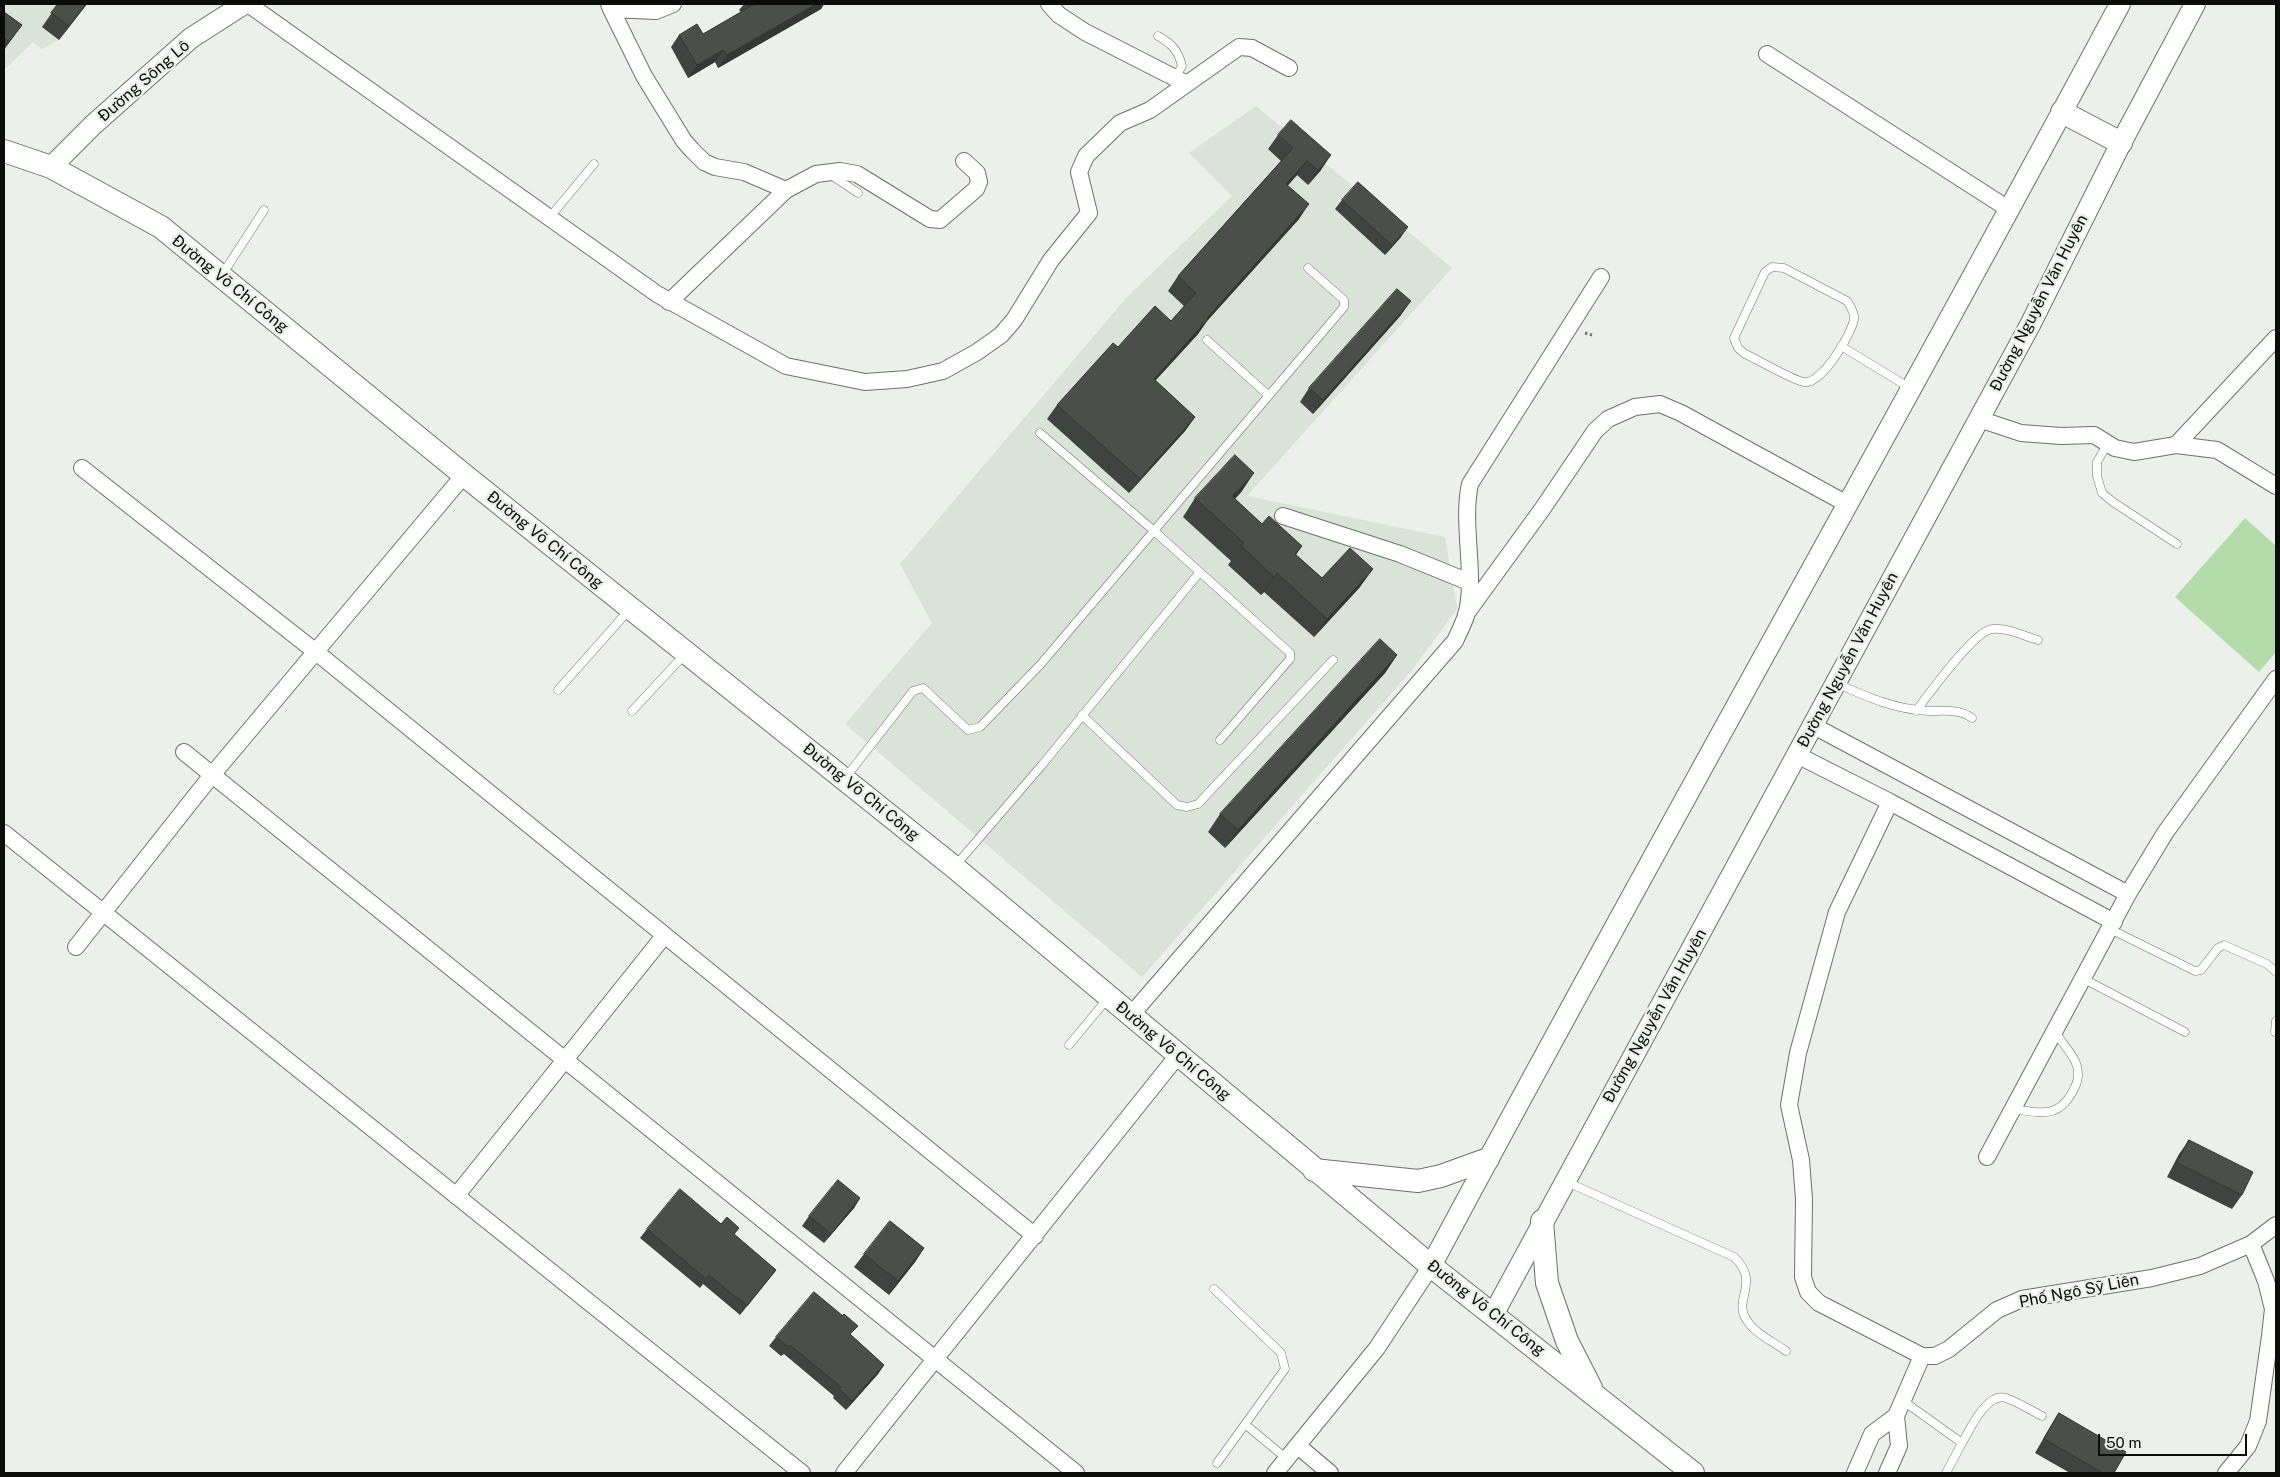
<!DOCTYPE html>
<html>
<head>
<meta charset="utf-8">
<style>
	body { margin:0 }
	#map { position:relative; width:2280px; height:1477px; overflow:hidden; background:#ebf0ea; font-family:"Public Sans",sans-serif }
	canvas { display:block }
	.frame { position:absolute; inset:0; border:5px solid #0c0d0b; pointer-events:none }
	.scale { position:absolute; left:2098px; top:1434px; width:149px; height:22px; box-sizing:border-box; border:2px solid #0c0d0b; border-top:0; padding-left:6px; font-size:15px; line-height:18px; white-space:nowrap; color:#0c0d0b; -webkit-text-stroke:4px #ebf0ea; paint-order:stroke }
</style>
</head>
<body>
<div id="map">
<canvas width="2280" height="1477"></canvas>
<div class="frame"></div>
<div class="scale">50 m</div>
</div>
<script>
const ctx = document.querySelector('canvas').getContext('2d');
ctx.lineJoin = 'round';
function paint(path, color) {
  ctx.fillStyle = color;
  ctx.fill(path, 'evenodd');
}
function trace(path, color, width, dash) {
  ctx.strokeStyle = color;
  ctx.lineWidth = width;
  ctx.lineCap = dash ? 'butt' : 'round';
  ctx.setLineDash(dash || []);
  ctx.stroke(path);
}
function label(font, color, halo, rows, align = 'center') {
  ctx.font = font + ' "Public Sans",sans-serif';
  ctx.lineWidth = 5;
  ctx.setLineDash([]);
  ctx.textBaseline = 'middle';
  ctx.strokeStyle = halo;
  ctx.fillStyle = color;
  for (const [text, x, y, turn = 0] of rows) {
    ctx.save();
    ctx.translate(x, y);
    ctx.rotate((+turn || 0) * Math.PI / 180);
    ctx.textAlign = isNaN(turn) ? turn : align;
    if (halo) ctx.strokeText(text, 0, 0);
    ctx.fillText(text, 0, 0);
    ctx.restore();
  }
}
const built = new Path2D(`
	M4,4H87L59,40L42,49L33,42L4,70Z
	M1256,106L1452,268L1247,496L1445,537L1457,609L1412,670L1142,977L845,724L932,623L900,564L1127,297L1232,196L1189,153Z`);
const green = new Path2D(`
	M2245,518L2276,546V652L2259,672L2175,597Z`);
const path = new Path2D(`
	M1585,333L1592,335`);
const service = new Path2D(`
	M1158,36C1172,44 1178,50 1182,66L1175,78
	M831,175L858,193
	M550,217L594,164
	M1772,267L1784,268L1847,301C1850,306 1855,313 1854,319C1852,333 1822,385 1804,382C1794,381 1757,359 1745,354L1738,348L1734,338L1765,272Z
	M222,275L264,210
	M1207,340L1268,395
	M1841,346L1910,388
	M1040,433L1153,530L1290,653V659L1220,740
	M2108,443L2097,462V476L2102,493L2113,502L2177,544
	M1836,683C1867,697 1896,710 1930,711C1944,711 1960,709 1972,718
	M558,690L629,610
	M632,711L685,654
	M1916,711C1929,694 1974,631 1992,629C2006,627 2024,636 2038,640
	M1082,715L1177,805L1187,807L1198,804L1333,660
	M846,777L913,691L923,688L968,730L980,727L1040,665L1344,307V300L1308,268
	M956,865L1042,765L1199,573
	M2110,929L2195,971L2201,970L2218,948L2224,945L2267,964L2276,972
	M2084,979L2185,1032
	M2275,1032L2276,1021
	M1069,1045L1108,998
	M2012,1109C2043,1113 2060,1119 2075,1087C2079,1079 2079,1069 2075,1061C2070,1051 2061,1041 2055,1032
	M1567,1182L1734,1257C1761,1283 1733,1299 1746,1319C1754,1333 1772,1341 1786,1351
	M1214,1289L1281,1353L1285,1369L1217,1463
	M1902,1400L1962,1443L1946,1473
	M1246,1425L1287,1459
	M1962,1443C1970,1429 1987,1392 2006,1398C2018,1402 2030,1410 2042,1416`);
const minor = new Path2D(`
	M248,4L657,294L786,366L865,382L907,379L943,371L977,352L1001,335L1014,320L1051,260L1089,213L1079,172L1086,156L1120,123L1150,110L1239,47L1252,48L1289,68
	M609,4L611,9L656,11L673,4
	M1049,4L1059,15L1085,32L1185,83
	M611,9L644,76L684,141L692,150L704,162L715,167L744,172L786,190
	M1767,54L2010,210
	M669,302L786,190L816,174L840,171L857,174L930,219L940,220L976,189L979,182L977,173L964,161
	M1979,419L2021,433L2061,436L2094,435L2115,448L2134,452L2176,445L2276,338
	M2176,445L2217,450L2276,486
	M82,468L316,652L1035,1236
	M1283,516L1400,554L1469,582
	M1466,614L1543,508L1595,431L1608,419L1635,407L1660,404L1681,413L1847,504
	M1812,725L2128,894
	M184,752L1076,1473
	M1797,755L1890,802L2114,922
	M1890,802L1837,912L1798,1053L1789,1105L1801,1160L1804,1199L1803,1277L1808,1292L1819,1303L1922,1356
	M4,833L802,1473
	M76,947L212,775L464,475
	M1131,1015L1455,641C1459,633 1463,624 1466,616C1477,577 1461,525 1470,484L1601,277
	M1987,1157L2128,894L2165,833L2276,679
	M456,1196L664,936
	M1298,1446L1330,1473
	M844,1473L1179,1054
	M1275,1473L1377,1348L1431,1266
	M1855,1473L1872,1434L1896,1416
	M1887,1473L1899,1446L1896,1416L1922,1356H1935L1949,1349L1997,1310L2022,1299L2152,1278L2200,1266L2251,1244L2276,1225
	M2226,1473L2248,1446L2258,1421L2270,1336L2273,1309L2266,1281L2251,1244`);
const tertiary = new Path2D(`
	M51,167L93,125L191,38L244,4
	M1431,1266C1657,843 1894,427 2120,4
	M1494,1313L2030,325L2121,143L2195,4`);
const secondary = new Path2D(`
	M2062,112L2121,143
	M4,151L51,167L161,227L464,475L954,867L1431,1266L1693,1473
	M1314,1170L1418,1181L1441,1176L1488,1159
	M1542,1221L1547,1283L1567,1341L1591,1388`);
const wall = new Path2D(`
	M58,4H87L59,40L42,27Z
	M744,4H824L821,9L718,68L715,62L688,78L671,47L679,35L703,34L741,12L739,10Z
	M4,12L22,25L4,50Z
	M1278,135L1321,170L1308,185L1297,175L1287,186L1299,219L1207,321L1198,334L1155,381L1195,417L1185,431L1129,493L1047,419L1057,405L1118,347L1171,321L1184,306L1168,291L1178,276L1281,161L1268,149Z
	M1342,200L1401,237L1385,255L1335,209Z
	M1401,315L1313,414L1300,402L1309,388Z
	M1242,491L1235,499L1262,524L1302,546L1296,555L1322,578L1360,587L1314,637L1264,592L1261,595L1228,565L1231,561L1183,517L1195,498Z
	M1397,655L1385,673L1225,848L1208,832L1220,814Z
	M2189,1140L2242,1195L2232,1209L2167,1177L2179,1154Z
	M860,1198L854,1208L824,1243L802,1226L809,1216Z
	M721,1224L739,1228L734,1234L776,1270L769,1279L740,1315L703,1284L700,1288L640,1238L647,1229Z
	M924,1248L915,1262L889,1295L854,1267L864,1254Z
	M851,1335L884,1365L878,1374L846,1410L833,1398L834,1396L784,1354L781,1356L769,1346L776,1337Z
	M2059,1413L2114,1473H2070L2035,1453L2050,1427Z`);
const shadedWall = new Path2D(`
	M86,4H87L59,40L69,26Z
	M816,4H824L821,9L718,68L727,55Z
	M723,50L715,62L688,78L697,65Z
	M1331,155L1321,170L1308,185L1318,170Z
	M1307,161L1297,175L1276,199L1286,184Z
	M1309,204L1299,219L1207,321L1198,334L1143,394L1154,379L1207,318Z
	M1408,227L1401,237L1385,255L1392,245Z
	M1411,301L1401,315L1313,414L1323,400Z
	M1195,417L1185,431L1129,493L1140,479Z
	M1254,473L1242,491L1220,515L1232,496Z
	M1373,569L1360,587L1314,637L1327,619Z
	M1277,573L1264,592L1261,595L1274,577Z
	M1397,655L1385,673L1225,848L1238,830Z
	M860,1198L854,1208L824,1243L831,1234Z
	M924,1248L915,1262L889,1295L898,1281Z
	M884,1365L878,1374L846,1410L852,1401Z`);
const building = new Path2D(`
	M58,4H86L69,26L51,13Z
	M752,4H816L727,55L723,50L697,65L679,35L697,24L703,34L753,5Z
	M4,12L22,25L9,42L4,38Z
	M1291,120L1331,155L1318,170L1307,161L1286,184L1309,204L1207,318L1208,319L1154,379L1195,417L1140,479L1057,405L1113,343L1118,347L1155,306L1171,321L1196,293L1178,276L1293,148L1278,135Z
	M1358,182L1408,227L1392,245L1342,200Z
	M1397,289L1411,301L1323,400L1309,388Z
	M1235,455L1254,473L1232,496L1262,524L1269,516L1302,546L1295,554L1322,578L1350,548L1373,569L1327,619L1277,573L1274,577L1241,546L1244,543L1195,498Z
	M1380,639L1397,655L1238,830L1220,814Z
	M2189,1140L2253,1172L2242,1195L2177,1163Z
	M838,1180L860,1198L831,1234L809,1216Z
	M680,1189L721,1224L727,1217L739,1228L734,1234L776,1270L747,1306L709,1275L706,1279L647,1229Z
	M890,1221L924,1248L898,1281L864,1254Z
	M814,1292L843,1316L844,1314L858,1326L850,1334L884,1365L852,1401L839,1389L841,1387L790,1345L788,1347L776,1337Z
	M2059,1413L2126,1452L2114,1473H2103L2044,1439Z`);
const streetNames = [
	["Đường Sông Lô",144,81,-41],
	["Đường Võ Chí Công",230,284,39],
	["Đường Nguyễn Văn Huyên",2039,303,-63],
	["Đường Võ Chí Công",545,540,39],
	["Đường Nguyễn Văn Huyên",1848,660,-62],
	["Đường Võ Chí Công",861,792,39],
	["Đường Nguyễn Văn Huyên",1655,1016,-61],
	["Đường Võ Chí Công",1173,1051,40],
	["Phố Ngô Sỹ Liên",2079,1291,-11],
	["Đường Võ Chí Công",1486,1308,38]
];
paint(built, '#dae3d7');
paint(green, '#b3dcaa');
trace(service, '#6d716c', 9);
trace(minor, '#6d716c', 18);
trace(tertiary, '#6d716c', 22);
trace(secondary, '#6d716c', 24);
trace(path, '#737672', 3, [2.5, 2.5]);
trace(service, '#fff', 8);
trace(minor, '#fff', 16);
trace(tertiary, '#fff', 20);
trace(secondary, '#fff', 22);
paint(wall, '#404440');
paint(shadedWall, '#343734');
paint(building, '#4b4f4a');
trace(building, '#343734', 1);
label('16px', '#0c0d0b', '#ebf0ea', streetNames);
</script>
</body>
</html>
